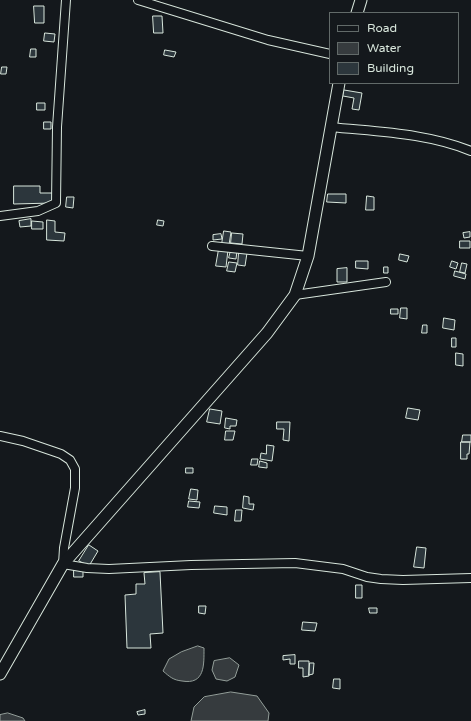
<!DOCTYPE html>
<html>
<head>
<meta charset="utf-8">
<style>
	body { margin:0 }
	#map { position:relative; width:471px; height:721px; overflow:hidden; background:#14181c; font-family:"Varela Round",sans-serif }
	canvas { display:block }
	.legend { position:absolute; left:329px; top:12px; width:130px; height:72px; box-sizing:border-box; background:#14181c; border:1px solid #626a69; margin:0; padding:5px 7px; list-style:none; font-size:12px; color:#d8e6dc }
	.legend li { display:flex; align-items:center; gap:8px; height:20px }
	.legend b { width:20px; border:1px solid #626a69 }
</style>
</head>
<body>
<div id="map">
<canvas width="471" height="721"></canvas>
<ul class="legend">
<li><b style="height:5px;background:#14181c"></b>Road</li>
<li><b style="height:11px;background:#363b3e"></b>Water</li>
<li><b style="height:11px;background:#2c363c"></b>Building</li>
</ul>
</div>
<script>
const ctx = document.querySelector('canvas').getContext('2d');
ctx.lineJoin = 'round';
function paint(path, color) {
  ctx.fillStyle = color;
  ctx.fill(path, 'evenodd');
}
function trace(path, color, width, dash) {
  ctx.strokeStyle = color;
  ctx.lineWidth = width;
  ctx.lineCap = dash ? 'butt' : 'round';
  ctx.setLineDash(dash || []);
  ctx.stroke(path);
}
const water = new Path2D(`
	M198,646L204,648C204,665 205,685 182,681C173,680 170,677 163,671L169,659L181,652Z
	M230,658L239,665L235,677L227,681L216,679L212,670L214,661Z
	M231,692L257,696L269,713L268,721H191L194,707L204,697Z
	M8,713L23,718L25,721H0V715Z`);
const building = new Path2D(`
	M34,6H44V23H35Z
	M153,16H162L163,33H154Z
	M45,33L55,34L54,42L44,41Z
	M31,49H36V57H30Z
	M165,50L176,52L174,57L164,55Z
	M2,67H7L6,74H1Z
	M344,90L362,93L359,110L352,109L354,98L343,96Z
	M37,103H45V110H37Z
	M44,122H51V129H44Z
	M14,186H40V193H53V203L14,204Z
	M328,194H346V203L327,202Z
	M367,196L374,197V210H366Z
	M67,197H74L73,208L66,207Z
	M31,219V226L20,227L19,221Z
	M47,220L55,221V232L65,233L64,241L47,240Z
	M158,220L164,221L163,226L157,225Z
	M32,221L43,222V229H32Z
	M224,231L231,232L229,245L222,244Z
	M470,232V237L464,238L463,233Z
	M232,233L243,234L242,244L231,243Z
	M221,234L222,239L213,240V235Z
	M460,241H470V248H460Z
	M219,249L228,250L226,267L216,266Z
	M231,250L237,251L236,259L229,258Z
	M239,252L247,253L245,266L238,265Z
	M400,254L409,256L407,262L399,260Z
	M356,261H368V269L356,268Z
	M452,261L458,263L456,269L450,267Z
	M229,262L237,263L235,272L227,271Z
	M462,263L467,264L465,273L460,272Z
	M384,267H388V273H384Z
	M347,268V282H337V269Z
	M455,271L466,274L465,279L454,276Z
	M401,308H407V319L400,318Z
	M391,309H398V314H391Z
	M444,318L455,320L454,330L443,328Z
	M423,325H427V333H422Z
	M452,338H456V347H452Z
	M456,353L463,354V366L456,365Z
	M408,408L420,410L418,420L406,418Z
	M210,409L222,411L220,424L207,422Z
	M226,418L237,420L236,426H230V429L225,428Z
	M277,422H290L289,441L283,440L284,429H277Z
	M226,431H235L233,440H225Z
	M463,435H471V442H462Z
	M461,442H470L469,454H467V459H461Z
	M267,445L274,446L272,461L260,459L261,453L266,454Z
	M252,459H258L257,465H251Z
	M260,461L267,463V468L259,467Z
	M186,468H193V473H186Z
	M191,489L198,490L197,500L189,499Z
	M244,496L249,497V504H254L253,510L243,508Z
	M189,501L200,502L199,508L188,507Z
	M215,506L227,507V515L214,513Z
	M236,510H242L241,521H235Z
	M89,545L98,551L89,566L79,561Z
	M417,547L426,548L424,568L414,567Z
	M74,570H83V577H74Z
	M160,572L163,633L150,634L151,648H127L125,595L136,594V584H145L144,573Z
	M356,585H362V598H356Z
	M199,606H206L205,614L199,613Z
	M369,608H377V613H370Z
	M303,622L317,623L315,631L302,630Z
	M295,655V664H290V659L283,660V656Z
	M299,661H309V676L303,677V668H299Z
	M310,663H314L313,674L309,675Z
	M334,679H340V689L333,688Z
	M145,710V714L138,715L137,712Z`);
const minor = new Path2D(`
	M138,0L268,40L330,54
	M331,127C378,132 427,133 471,151
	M0,216L38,211L56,203L57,127L66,0
	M212,246L308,256
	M295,295L386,282
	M0,436L23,441L61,454L70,460L75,469V488L64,548L63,564L87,568L109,569L191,565L295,563L343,569L367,577L381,579L403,580L471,578`);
const secondary = new Path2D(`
	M357,13L361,0
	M0,674L63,564L267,333L295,295L308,256L339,83`);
paint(water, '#363b3e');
trace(water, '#939e99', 1);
paint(building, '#2c363c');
trace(building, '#d8e6dc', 1);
trace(minor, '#d8e6dc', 10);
trace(secondary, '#d8e6dc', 13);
trace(minor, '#14181c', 8);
trace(secondary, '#14181c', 11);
</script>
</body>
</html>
